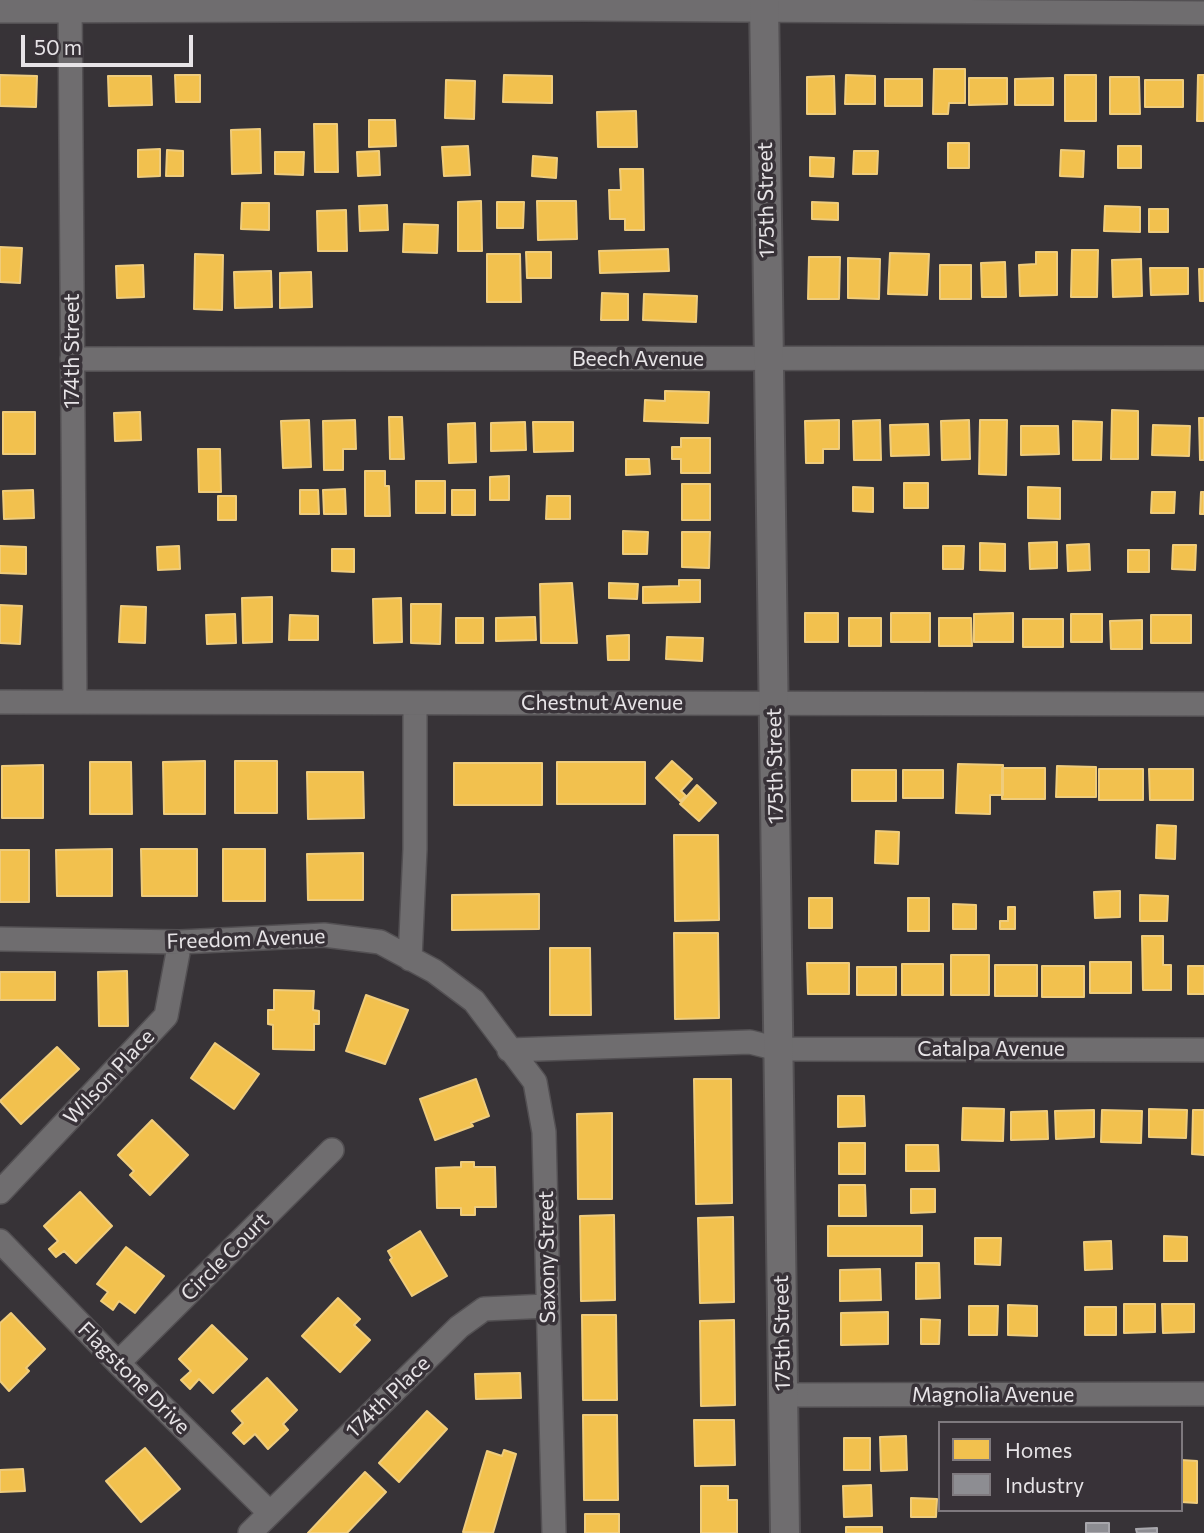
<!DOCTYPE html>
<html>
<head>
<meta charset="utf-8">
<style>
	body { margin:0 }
	#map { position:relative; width:1204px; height:1533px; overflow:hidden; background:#373337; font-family:Commissioner,sans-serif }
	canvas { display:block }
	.legend { position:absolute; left:938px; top:1421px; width:245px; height:91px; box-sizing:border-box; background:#383238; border:2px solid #7e797e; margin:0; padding:9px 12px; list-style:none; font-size:21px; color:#e7e4e7 }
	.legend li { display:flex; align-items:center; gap:14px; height:35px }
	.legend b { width:35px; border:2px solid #7e797e }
	.scale { position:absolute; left:21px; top:35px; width:172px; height:32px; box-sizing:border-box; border:4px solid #e7e4e7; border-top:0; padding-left:9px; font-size:21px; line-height:24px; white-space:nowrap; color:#e7e4e7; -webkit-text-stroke:5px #383238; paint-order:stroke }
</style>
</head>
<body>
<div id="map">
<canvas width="1204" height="1533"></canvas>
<ul class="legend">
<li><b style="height:19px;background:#f2c14e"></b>Homes</li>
<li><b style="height:19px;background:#8d8d92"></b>Industry</li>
</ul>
<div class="scale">50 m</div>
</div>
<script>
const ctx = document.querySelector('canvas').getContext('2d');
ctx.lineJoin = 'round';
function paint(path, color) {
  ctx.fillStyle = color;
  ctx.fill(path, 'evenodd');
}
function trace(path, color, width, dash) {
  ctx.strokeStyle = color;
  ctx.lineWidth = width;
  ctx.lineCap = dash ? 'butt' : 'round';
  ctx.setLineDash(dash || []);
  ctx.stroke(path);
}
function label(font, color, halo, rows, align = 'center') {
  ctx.font = font + ' Commissioner,sans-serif';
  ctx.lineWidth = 7;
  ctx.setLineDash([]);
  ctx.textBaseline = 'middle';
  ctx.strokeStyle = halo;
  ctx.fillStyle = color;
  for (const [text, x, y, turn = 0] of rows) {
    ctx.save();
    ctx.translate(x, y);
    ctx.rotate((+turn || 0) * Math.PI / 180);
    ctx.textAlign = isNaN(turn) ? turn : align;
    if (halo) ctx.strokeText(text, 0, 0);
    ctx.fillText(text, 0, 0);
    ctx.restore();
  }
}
const homes = new Path2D(`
	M934,69H965V103H949L948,114H933Z
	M0,75L37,76L36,107L0,106Z
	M175,75H200V102H176Z
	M504,75L552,76V103L503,102Z
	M846,75L875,76V104H845Z
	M1065,75H1096V121H1065Z
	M1198,75H1204V121H1197Z
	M108,76H151L152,105L109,106Z
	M834,76L835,114H807V77Z
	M1110,77H1139L1140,114H1110Z
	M969,78H1007V104L969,105Z
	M1053,78V105H1015V79Z
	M885,79H922V106H885Z
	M446,80L475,81L474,119L445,118Z
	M1145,80H1183V107H1145Z
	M636,111L637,147H598L597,112Z
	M369,120H395L396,146L369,147Z
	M314,124H337L338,172H315Z
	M260,129L261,173L232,174L231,130Z
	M948,143H969V168H948Z
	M468,146L470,175L444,176L442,147Z
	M1118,146H1141V168H1118Z
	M160,149V176L138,177V150Z
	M167,150L183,151V176H166Z
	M1061,150L1084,151L1083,177L1060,176Z
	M379,151L380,175L358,176L357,152Z
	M854,151H878L877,174H853Z
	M275,152H304L303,175L275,174Z
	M533,156L557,158L556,178L532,176Z
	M810,157L834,158L833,177L810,176Z
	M620,169H643L644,230H625V219H610L609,190H621Z
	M481,201L482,251H458V202Z
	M537,201H576L577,239L538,240Z
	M497,202H524L523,228H497Z
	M812,202L838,203V220L812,219Z
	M242,203H269V230L241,229Z
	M387,205L388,230L360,231L359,206Z
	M1105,206L1140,207V232L1104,231Z
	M1149,209H1168V232H1149Z
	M346,210L347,251H318L317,211Z
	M404,224L438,225L437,253L403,252Z
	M0,247L22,248L20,283L0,282Z
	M668,249L669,271L600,273L599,251Z
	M1072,250H1098L1097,297H1071Z
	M526,252H551V278H527Z
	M1036,252H1057V295L1020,296L1019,265L1036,264Z
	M890,253L929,254L927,295L888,294Z
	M195,254L223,255L222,310L194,309Z
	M487,254H520L521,302H487Z
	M809,257H840L839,299H808Z
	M848,258L880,259L879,299L848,298Z
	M1141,259L1142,296L1113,297L1112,260Z
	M1005,262L1006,297H982L981,263Z
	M143,265L144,297L117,298L116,266Z
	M940,265H971V299H940Z
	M1150,268H1188V294L1151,295Z
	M1199,269H1204V301H1200Z
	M271,271L272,307L235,308L234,272Z
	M311,272L312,307L280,308V273Z
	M602,293L628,294V320H601Z
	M644,294L697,296L696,322L643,320Z
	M665,391L709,392L708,423L644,421L645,400L665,401Z
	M1112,410L1138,411V459H1111Z
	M3,412H35V454H3Z
	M140,412L141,440L115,441L114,413Z
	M389,417H402L404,459H390Z
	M1199,418H1204V460H1200Z
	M309,420L311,467L283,468L281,421Z
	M355,420L356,449H343V470H324L323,421Z
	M839,420V449H823V463H806L805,421Z
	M880,420L881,460H854L853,421Z
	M969,420L970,459L942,460L941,421Z
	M980,420H1007L1006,475L979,474Z
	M1073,421L1102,422L1101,460H1073Z
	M525,422L526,450L491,451V423Z
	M533,422H573V451L534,452Z
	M475,423L476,462L449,463L448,424Z
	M928,424L929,455L891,456L890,425Z
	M1153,425L1190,426L1189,456L1152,455Z
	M1021,426H1058L1059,454L1021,455Z
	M681,438H710V473H681V459H672V447H681Z
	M198,449H220L221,492H199Z
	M626,459H649L650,474L626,475Z
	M365,471H385V486H389L390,516H365Z
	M509,476V500H490V477Z
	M416,481H445V513H416Z
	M904,483H928V508H904Z
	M682,484H710V520H682Z
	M853,487L873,488V512L853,511Z
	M1028,487L1060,488V519L1028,518Z
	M345,489L346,514H324L323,490Z
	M33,490L34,518L4,519L3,491Z
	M300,490H318L319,514H300Z
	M452,490H475V515H452Z
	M1152,492H1175L1174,513H1151Z
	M1201,492H1204V514H1200Z
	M218,496H236V520H218Z
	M547,496H570V519H546Z
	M623,531L648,532L647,554H623Z
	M682,532H710L709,568L682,567Z
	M1057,542V568L1030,569L1029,543Z
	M980,543L1005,544V571L980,570Z
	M1089,544L1090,570L1068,571L1067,545Z
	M1173,545H1196L1195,570L1172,569Z
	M0,546L26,547V574L0,573Z
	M179,546L180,569L158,570L157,547Z
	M943,546H964L963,569H943Z
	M332,549H354V572L332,571Z
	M1128,550H1149V572H1128Z
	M679,580H700V602L643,603V587L679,586Z
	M572,583L577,643H541L540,584Z
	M609,583L638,584L637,599L609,598Z
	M272,597V642L243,643L242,598Z
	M401,598L402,642L374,643L373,599Z
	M411,604H441L440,644L411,643Z
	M0,605L22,606L20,644L0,643Z
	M121,606L146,607L145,643L119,642Z
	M805,613H838V642H805Z
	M891,613H930V642H891Z
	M1013,613V642H974V614Z
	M235,614L236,643L207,644L206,615Z
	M1071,614H1102V642H1071Z
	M290,615L318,616V640H289Z
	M1151,615H1191V643H1151Z
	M535,617L536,640L496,641V618Z
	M456,618H483V643H456Z
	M849,618H881V646H849Z
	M939,618H971L972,646H939Z
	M1023,619H1063V647H1023Z
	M1142,620V649H1111L1110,621Z
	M629,635V660H608L607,636Z
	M667,637L703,638L702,661L666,659Z
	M205,761V814H164L163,762Z
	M235,761H277V813H235Z
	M672,761L692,779L681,791L686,796L680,801L656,778Z
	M90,762H131L132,814H90Z
	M557,762H645V804H557Z
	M454,763H542V805H454Z
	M958,764L1003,765V795H990V814L956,813Z
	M43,765V818H2V766Z
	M1057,766L1096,767V797H1056Z
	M1002,768H1045V799H1002Z
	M1099,769H1143V800H1099Z
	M1149,769H1193V800H1150Z
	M852,770H896V801H852Z
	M903,770H943V798H903Z
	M307,772H363L364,818L308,819Z
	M697,785L716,803L699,821L680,804Z
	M1157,825L1176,826L1175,859L1156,858Z
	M876,831L899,832L898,864L875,863Z
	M674,835H718L719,920L675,921Z
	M112,849V896H57L56,850Z
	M141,849H197V896H142Z
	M223,849H265V901H223Z
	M0,850H29V902H0Z
	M363,853V900H308L307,854Z
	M1120,891V917L1095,918L1094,892Z
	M539,894V929L452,930V895Z
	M1140,895L1168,896L1167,921H1140Z
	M809,898H832V928H809Z
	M908,898H929V931H908Z
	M953,904L976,905V929H953Z
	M1008,907H1015V929H1000V921H1008Z
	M674,933H718L719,1018L675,1019Z
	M1142,936H1163V965H1171V990H1143Z
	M550,948H590L591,1015H550Z
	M951,955H989V995H951Z
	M1090,962H1131V993H1090Z
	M807,963H849V994H808Z
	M902,964H943V995H902Z
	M995,965H1037V996H995Z
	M1042,966H1084V997H1042Z
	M1188,966H1204V994H1188Z
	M857,967H896V995H857Z
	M127,971L128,1026H99L98,972Z
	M0,972H55V1000H0Z
	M274,990L314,991L313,1010L319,1011V1024H314V1050L273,1049V1025L268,1024V1010H274Z
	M366,995L408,1010L385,1064L346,1051Z
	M215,1043L259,1074L234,1109L191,1078Z
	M57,1047L79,1069L21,1124L0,1101Z
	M476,1079L489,1116L471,1123L473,1126L435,1140L420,1099Z
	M694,1079H731L732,1203L696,1204Z
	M838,1096H864L865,1126L838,1127Z
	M963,1108L1004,1109L1003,1141L962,1140Z
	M1149,1109L1187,1110L1186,1138L1149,1137Z
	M1094,1110V1137L1056,1139L1055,1111Z
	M1102,1110L1142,1111L1141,1143L1101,1142Z
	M1193,1110H1204V1155L1192,1154Z
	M1047,1111L1048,1139L1011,1140V1112Z
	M612,1113V1199H578L577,1114Z
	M152,1120L188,1155L150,1195L130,1175L134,1171L118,1155Z
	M839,1143H865V1174H839Z
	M906,1145H938L939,1171H906Z
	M461,1162H474V1167H495L496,1207H475V1215H461V1208H437L436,1168L461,1167Z
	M839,1185H865L866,1216H839Z
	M911,1189H935V1212L911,1213Z
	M80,1192L112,1226L76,1263L64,1251L56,1257L49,1249L58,1241L44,1226Z
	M614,1215L615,1300L581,1301L580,1216Z
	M733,1217L734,1302L700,1303L698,1218Z
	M828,1226H922V1256H828Z
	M420,1231L447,1276L412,1296L390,1260L392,1258L388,1251Z
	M1164,1236L1187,1237V1261H1164Z
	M975,1238H1001L1000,1265L975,1264Z
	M1111,1241L1112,1269L1085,1270L1084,1242Z
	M126,1247L164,1276L135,1313L119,1301L113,1310L101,1301L108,1292L97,1284Z
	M916,1263H939L940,1298L916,1299Z
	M880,1269L881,1300L840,1301V1270Z
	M338,1298L360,1319L354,1325L370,1340L340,1372L302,1336Z
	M1124,1304H1155V1332L1124,1333Z
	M1162,1304H1194V1332L1163,1333Z
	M1008,1305L1037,1306V1336L1008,1335Z
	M969,1306H998L997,1335H969Z
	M1085,1307H1116V1335H1085Z
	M888,1312V1344L841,1345V1313Z
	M11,1313L45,1349L26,1368L29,1371L9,1391L0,1381V1323Z
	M582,1315H616L617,1400H583Z
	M921,1319L940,1320L939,1344H921Z
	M734,1320L735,1405L701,1406L700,1321Z
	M212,1325L247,1359L213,1393L199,1379L190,1389L181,1380L191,1371L179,1359Z
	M520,1373L521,1398L476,1399L475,1374Z
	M267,1378L297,1410L283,1424L288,1430L268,1449L255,1434L244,1444L233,1433L243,1423L232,1411Z
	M427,1411L447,1429L399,1482L379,1463Z
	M583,1415H617L618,1500H584Z
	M694,1420H734L735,1465L695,1466Z
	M906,1436L907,1470L881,1471L880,1437Z
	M844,1438H870V1470H844Z
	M145,1448L180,1489L141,1522L106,1481Z
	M504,1450L516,1454L493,1533L463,1532L487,1451L502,1456Z
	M1181,1460L1197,1461V1503L1181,1502Z
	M23,1469L25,1491L0,1492V1470Z
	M365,1472L386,1492L347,1533H308Z
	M871,1485L872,1516L844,1517L843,1486Z
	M701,1486H728V1500H737V1533H701Z
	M911,1498L937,1499L936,1517H911Z
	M585,1514H619V1533H585Z
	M846,1527H882V1533H846Z`);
const industry = new Path2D(`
	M1086,1523H1109V1533H1086Z
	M1157,1528V1533H1137L1136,1529Z`);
const minor = new Path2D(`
	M70,0L75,702
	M0,11L583,9L1204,13
	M72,359L1204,358
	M0,702L1204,704
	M0,939L180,942L324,935L380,942L434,971L474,1001L535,1082L544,1132L554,1533
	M410,959L415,849V704
	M509,1050L750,1042L778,1049L1204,1050
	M0,1192L166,1016L180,942
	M0,1241L118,1363L270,1513
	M118,1363L332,1150
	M783,1395L1204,1394
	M250,1533L459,1327L484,1309L547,1306`);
const tertiary = new Path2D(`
	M764,0L785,1533`);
const streetNames = [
	["175th Street",766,200,-91],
	["174th Street",72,351,-90],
	["Beech Avenue",638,359],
	["Chestnut Avenue",602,703],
	["175th Street",775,766,-91],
	["Freedom Avenue",246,939,-2],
	["Catalpa Avenue",991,1049],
	["Wilson Place",109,1077,-47],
	["Circle Court",225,1257,-45],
	["Saxony Street",547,1257,-91],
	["175th Street",782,1333,-91],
	["Flagstone Drive",134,1378,45],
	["Magnolia Avenue",993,1395],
	["174th Place",388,1397,-44]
];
paint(homes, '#f2c14e');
trace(homes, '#efcc7c', 2);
paint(industry, '#8d8d92');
trace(industry, '#a8a7ac', 2);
trace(minor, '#535053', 26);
trace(tertiary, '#535053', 32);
trace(minor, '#6f6d6f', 23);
trace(tertiary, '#6f6d6f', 28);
label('21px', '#e7e4e7', '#383238', streetNames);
</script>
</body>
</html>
